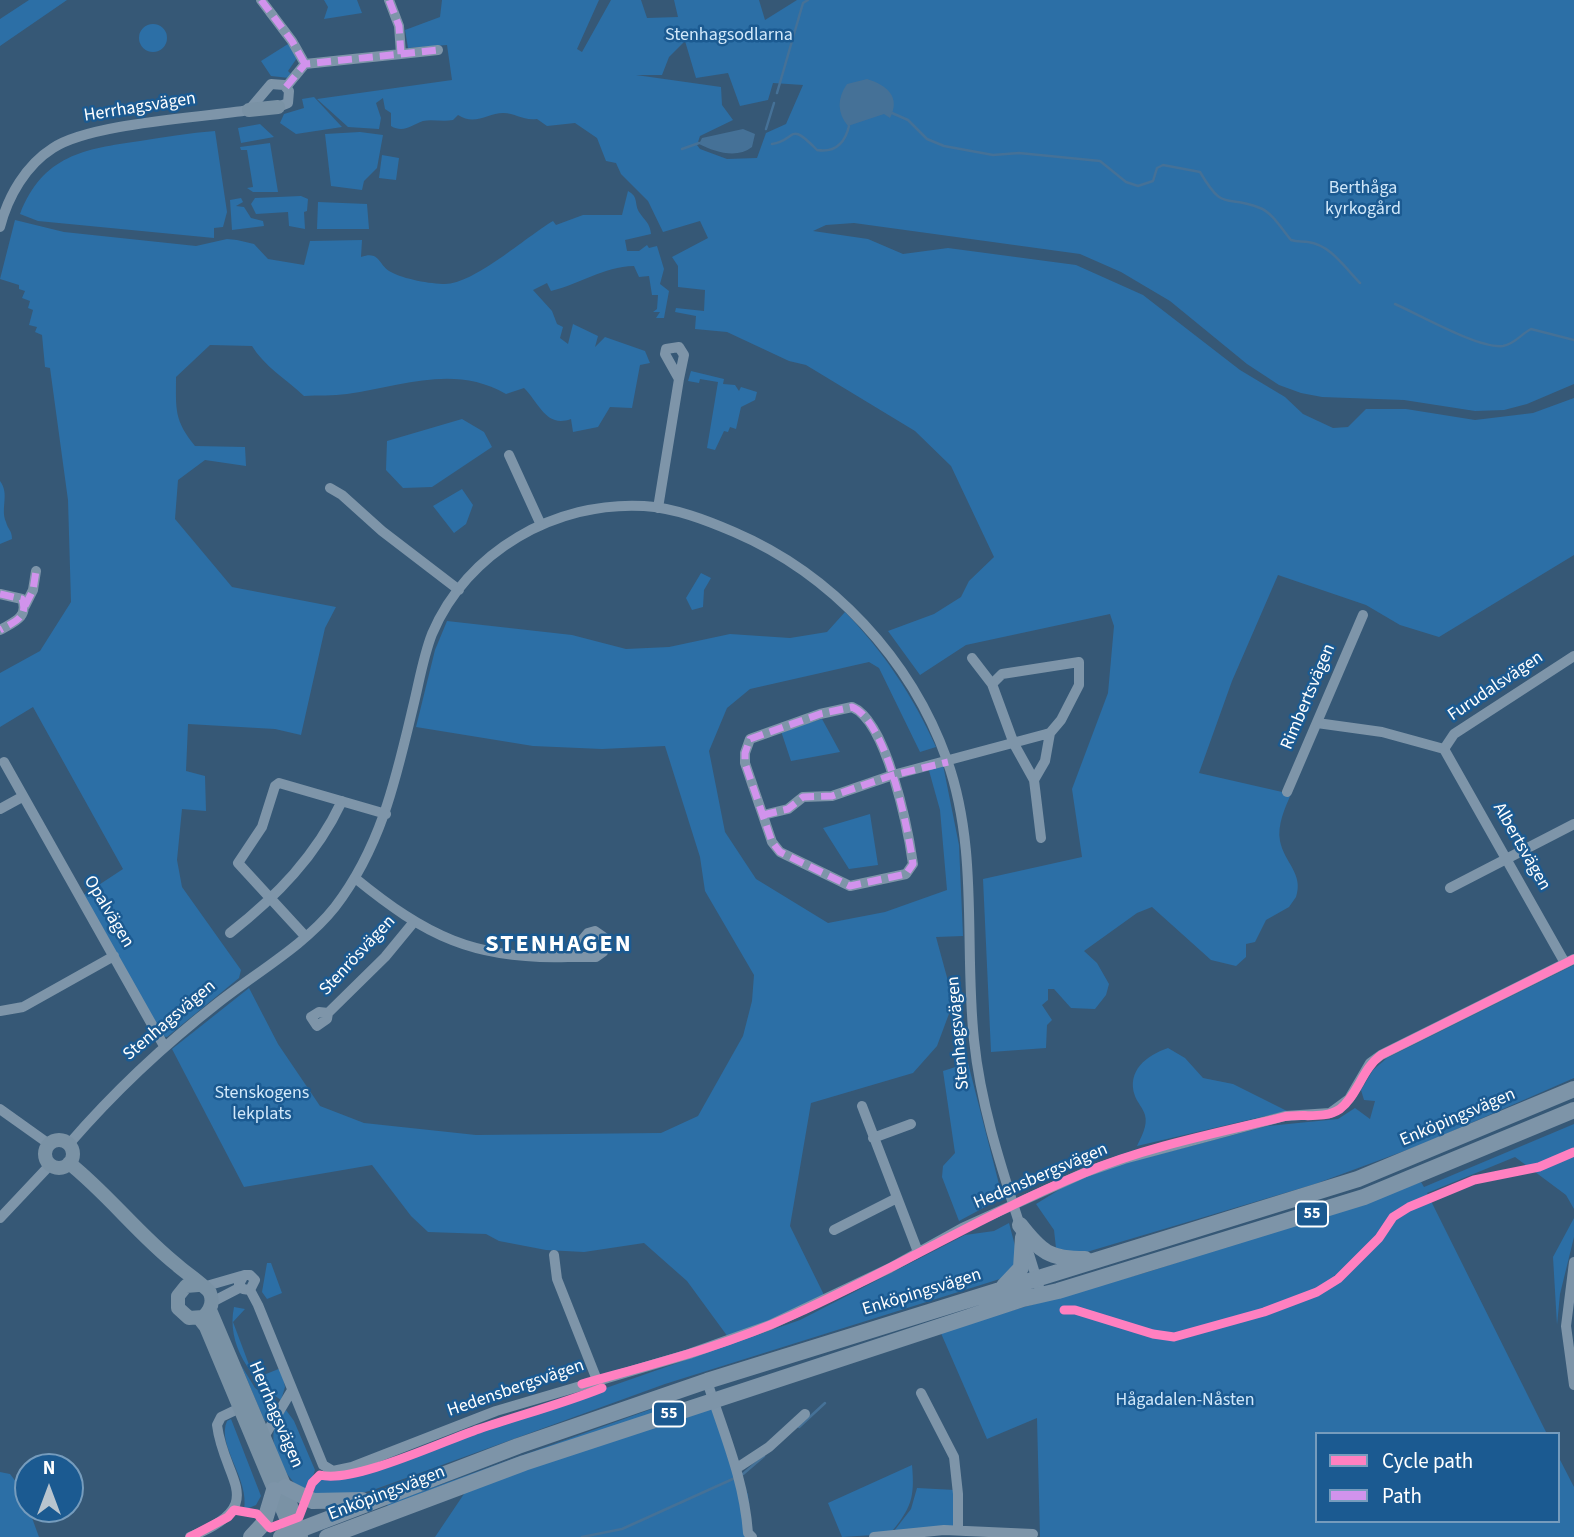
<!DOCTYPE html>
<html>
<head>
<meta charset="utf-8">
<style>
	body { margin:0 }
	#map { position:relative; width:1574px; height:1537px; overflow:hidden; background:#365876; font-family:"Source Sans 3",sans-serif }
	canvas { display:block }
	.legend { position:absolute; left:1315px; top:1432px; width:245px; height:91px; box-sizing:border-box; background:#1b5a91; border:2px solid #769cbd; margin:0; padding:9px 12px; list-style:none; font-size:21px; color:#fff }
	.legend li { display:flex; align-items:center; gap:14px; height:35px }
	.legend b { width:35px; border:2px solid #769cbd }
	.north { position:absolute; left:14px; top:1453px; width:70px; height:70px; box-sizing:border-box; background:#1b5a91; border:2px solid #769cbd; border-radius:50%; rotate:0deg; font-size:19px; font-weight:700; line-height:28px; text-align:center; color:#fff }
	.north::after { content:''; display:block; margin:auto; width:24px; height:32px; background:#b9c5cf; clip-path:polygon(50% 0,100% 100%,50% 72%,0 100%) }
</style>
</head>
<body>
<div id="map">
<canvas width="1574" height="1537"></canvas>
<ul class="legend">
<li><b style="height:9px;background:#ff80c0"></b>Cycle path</li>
<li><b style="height:9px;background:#d193ec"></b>Path</li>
</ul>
<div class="north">N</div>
</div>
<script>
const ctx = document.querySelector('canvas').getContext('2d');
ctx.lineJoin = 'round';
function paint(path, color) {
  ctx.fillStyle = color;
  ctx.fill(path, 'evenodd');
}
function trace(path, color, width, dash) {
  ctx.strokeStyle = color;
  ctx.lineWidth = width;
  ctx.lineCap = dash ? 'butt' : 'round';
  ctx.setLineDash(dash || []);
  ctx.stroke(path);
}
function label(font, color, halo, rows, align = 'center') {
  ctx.font = font + ' "Source Sans 3",sans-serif';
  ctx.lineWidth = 5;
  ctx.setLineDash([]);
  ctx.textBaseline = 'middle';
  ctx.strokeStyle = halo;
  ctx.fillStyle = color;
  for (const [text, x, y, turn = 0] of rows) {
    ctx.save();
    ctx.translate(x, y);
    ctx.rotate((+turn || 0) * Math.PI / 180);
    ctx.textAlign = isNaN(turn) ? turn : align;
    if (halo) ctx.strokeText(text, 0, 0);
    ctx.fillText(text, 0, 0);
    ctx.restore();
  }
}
const green = new Path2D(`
	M29,0H67L0,46V19Z
	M324,0H357L362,13L324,19L328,7Z
	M442,0H599L577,49L582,52L611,0H641L647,18L678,17L674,0H759L765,20L797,0H1574V384L1527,404L1504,410L1475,411L1404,400L1322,397L1301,393L1279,385L1247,364L1170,301L1121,272L1080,254L854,223L826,225L813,231L868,239L903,254L948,248L1076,265L1143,295L1240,370L1285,397L1303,414L1333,428L1348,427L1366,409H1406L1475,420L1533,413L1574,398V555L1439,637L1400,625L1366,605L1278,575L1232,681L1199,773L1291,794C1285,808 1277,825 1280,841C1284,862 1304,874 1296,897L1289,907L1266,920L1255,942L1246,944V957L1236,966L1211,960L1152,907L1137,913L1084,951L1097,963L1109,984L1106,995L1095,1009L1071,1008L1054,989H1048V1000L1042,1005L1052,1020L1047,1025L1046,1048L991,1052L983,879L1082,857L1072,789L1108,693L1114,626L1110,614L966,645L920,675L888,631L934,614L961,597L969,581L994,557L951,466L915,431L806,365L789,361L727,332L695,329L696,316L675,312L676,308L704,311L705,290L678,287V266L672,257L708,238L700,221L663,232L648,201L621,174L616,163L606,161L597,138L575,123L547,126L537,119C523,121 516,113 503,113C488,113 475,126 458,115L453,120C443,122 432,119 423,121C413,124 404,134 391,126V113L385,109L383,98L376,103L381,118L379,129L348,127L317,99L452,80L447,45L408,48L405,30L440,17ZM685,41L696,78L728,73L740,106L768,100L773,83L803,85L786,124L766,133L757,158L727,159L700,149L697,145L700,136L733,120L722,105L721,87L636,75H662L669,57Z
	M139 38a14 14 0 1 1 28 0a14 14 0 1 1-28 0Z
	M288,44L297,58L288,71L292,75L289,78L271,76L261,61Z
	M314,97L342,127L296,134L280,123L284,114L304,108L302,99Z
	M260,124L274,137L241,143L238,128Z
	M215,131L227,212L223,227L214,228V238L38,221L20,214C43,155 84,149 140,141C165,137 190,133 215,131Z
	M360,132L383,135L377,168L364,181L362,190L331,186L325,134Z
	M270,143L278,192H253L247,188L253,187L247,150H241L240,147Z
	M382,155L399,158L396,180L379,178Z
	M628,191C639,197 634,203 639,212C645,221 650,223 651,234L625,240L627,251H639L647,245L649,248L657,246L664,269L660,284L669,291L664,318H656L660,312H653L657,309L658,295H652L649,276L639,277L634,266C603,267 580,284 551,291L547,283L533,290L552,311L557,324L563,327L560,338L568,344L573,324L598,336L595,347L605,337L645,351L650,363L640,365L632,408L610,407L598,427L573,432L571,419C546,428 540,404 524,388L506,394C454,364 403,386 347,394C333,396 318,395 304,396C286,379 264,366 252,346L210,345L176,377C176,410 174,420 195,446L245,447L246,466L205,460L178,480L175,519L232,587L336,607L325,628L301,735L275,729L188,724L186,771L205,776L206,811L182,809L177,860L182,887L241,970L239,978L167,1037L159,1036L79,898L123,869L33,707L0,727V673L40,651L71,602L68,500L50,368L45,367L42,335L35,332L37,327L29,325L33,310L28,308L30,301L22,298L25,291L19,289V285L0,279L15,220L64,232L196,246L227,239L237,240L254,244L268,259L304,265L310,241L362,240L361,257C380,250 378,265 391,272C403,279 431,284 445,284C474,284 526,237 553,221L556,225L583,215H622Z
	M301,196L308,199L307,211L304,212L305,229L289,226L288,212L256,214L251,204L255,198Z
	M241,198L243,202L236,206L244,207L251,218L263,221L264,226L232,230L230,200Z
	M318,202L367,204L369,229H317Z
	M691,371L724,379L723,384L735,385L739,391L741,387L757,392L755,400L741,407L736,429L730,427L728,432L724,431L715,450L707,448L718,382L700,379L699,383L688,381Z
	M462,419L484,432L492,447L432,487L403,488L386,470L387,441Z
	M0,481C10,494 0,508 6,522C8,530 12,530 12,539L0,544Z
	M462,489L473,505L466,524L454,533L433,506Z
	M701,573L711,578L704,590L703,607L692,610L686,598Z
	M845,612C884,652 913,696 936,747L920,752L879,668L869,662L750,689L727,708L709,751L725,832L756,879L828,923L885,912L947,890L940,810L928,767L943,765L959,845L963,936L936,937L951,992L950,1011L937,1046L913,1073L811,1103L790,1226L826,1299L728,1337L687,1281L644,1243L584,1252L546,1250L499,1241L486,1234L428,1232L411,1216L372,1165L244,1187L172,1049L249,988L278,1044L320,1106L364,1123L476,1135L661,1133L698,1116L743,1036L752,1001L754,975L705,891L700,857L665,746L602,749L533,746L416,727L435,650L447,621L572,635L626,649L669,647L730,634L790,638L827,632Z
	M822,719L840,752L791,761L781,731Z
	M870,814L878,865L849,869L823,828Z
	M1574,965V1078L1423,1144L1315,1184L1080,1254L1056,1248L1054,1230L1036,1204L1070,1183L1125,1163L1268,1126L1338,1119L1355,1108L1370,1119L1375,1101L1364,1100L1361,1090L1373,1070L1387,1058Z
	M1168,1048L1185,1058L1203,1078L1233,1084L1287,1111L1137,1146C1141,1137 1148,1126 1145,1115C1143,1108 1137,1102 1135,1096C1126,1071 1147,1055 1168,1048Z
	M968,1063L1000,1188V1199L959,1221L942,1177L943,1166L955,1153L943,1071Z
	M1574,1124V1209L1566,1195L1515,1157L1427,1193L1547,1434H1317V1521H1558V1456L1574,1487V1537H1040L1037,1418L987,1439L940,1331L1151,1271L1421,1182L1424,1187Z
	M1574,1218V1237L1560,1294L1557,1325L1553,1257Z
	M1009,1223L1019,1261L1003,1278L665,1384L373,1490L354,1495L313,1496L315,1485L321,1479L331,1480L391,1463L476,1430L566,1402L800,1320L965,1235L994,1231Z
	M267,1263H271L282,1293L267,1299L262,1292Z
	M234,1307L245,1309L233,1322L251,1370L261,1376L281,1368L285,1387L281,1400C251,1380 226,1344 234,1307Z
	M241,1365L255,1388L278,1405L267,1421L264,1420Z
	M715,1404L748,1495L752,1537H435L468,1488Z
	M660,1406L662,1411L389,1510L387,1504Z
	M286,1410L294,1421L315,1470L307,1493C290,1485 269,1450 274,1430C275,1423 282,1416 286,1410Z
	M231,1419L261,1496L256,1505L244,1510C250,1479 216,1445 227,1421Z
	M912,1465C915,1499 911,1508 890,1534L842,1537L828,1503Z
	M0,1472L10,1474L21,1488L39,1537H0Z
	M917,1488L955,1490L956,1528L894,1531L911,1509Z`);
const water = new Path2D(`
	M867,79C887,85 901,97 890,118L884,114L848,126C837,113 837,98 847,84Z
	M743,129L755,134L752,147C737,159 715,152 699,144L702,138Z`);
const stream = new Path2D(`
	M777,93L803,3L808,0
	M892,113L908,120L927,139L944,146L993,155L1019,153L1100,161L1126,182L1138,186L1153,181L1157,168L1163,165L1200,172C1224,213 1225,194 1260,208C1272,212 1283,231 1291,240C1297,242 1302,241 1308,242C1331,245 1345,268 1360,283
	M766,129L774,103
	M772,144C797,140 788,120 817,150C836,153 845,143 849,126
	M682,149L699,143
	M1395,304C1420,315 1479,349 1503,346C1515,344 1521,334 1531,329L1574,340
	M799,1427L825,1403
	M743,1474L764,1456
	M582,1537L622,1529L735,1478`);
const street = new Path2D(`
	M261,0L292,41L305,64
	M401,54L438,50
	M286,87L305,64L401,54L399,26L389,0
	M0,227C8,196 26,165 53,148C91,123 200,118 249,110L271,84L284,85L289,91L288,103L278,107
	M509,455L541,525
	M330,488L342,495L382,531L459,590
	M658,508L679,379L665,354L666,349L679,347L684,355L679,379
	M0,594L22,599C29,617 14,622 0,630
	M25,606L33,590L36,571
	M972,658L992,684
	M852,707C887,721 908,829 913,864L906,874L850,886L780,852L772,842L745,763V753L750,739L820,714Z
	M1317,723L1382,732L1444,749L1454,734L1574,656
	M1444,749L1565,963
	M4,762L164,1046
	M1034,780L1045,761L1050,733
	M1287,792L1363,615
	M0,809L22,797
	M763,815L788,809L803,797L832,796L893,775L1050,733L1061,720L1079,685V662L1002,674L992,684L1014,744L1034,780L1041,838
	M355,878C426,936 474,960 568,957L588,933L595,931L605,938L603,952L596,957H568
	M1450,888L1574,824
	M230,933C277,896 316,856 342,801
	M305,936L238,863L262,827L275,786L279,783L386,814
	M0,1011L23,1007L114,956
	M328,1013L327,1019L317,1026L311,1017L319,1012L328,1013L385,957L413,923
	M862,1106L918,1252
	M0,1109L49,1144
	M873,1138L911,1124
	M69,1144C114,1092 164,1045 219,1002C257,972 305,945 335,907C381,847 396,779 413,707C419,683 423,657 432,634C467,551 556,501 644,506C675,508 706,520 734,532C832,574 911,659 947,760C979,850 964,946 974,1040C983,1128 1017,1209 1041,1294
	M0,1218L50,1165
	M834,1230L897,1198
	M554,1255L557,1279L597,1380
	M1574,1262L1566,1326L1574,1385
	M203,1287L241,1276
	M250,1290L255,1280L250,1275H244L239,1284L243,1289L250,1290L258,1305L323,1465L333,1471L352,1467L496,1411L689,1354L770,1325L890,1268L962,1228L1086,1172L1124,1159L1285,1116L1330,1113L1349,1099L1370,1063L1381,1055L1574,959
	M212,1302L241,1287
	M707,1381C723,1432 744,1478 748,1533L752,1537
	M921,1393L954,1457L958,1494V1530
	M264,1437L292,1390
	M737,1468L769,1447L805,1414
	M190,1537C271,1504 224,1482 217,1425L221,1417L244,1406
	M874,1537L944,1530L1033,1534`);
const secondary = new Path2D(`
	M249,110L278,107
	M45 1154a14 14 0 1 1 28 0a14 14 0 1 1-28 0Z
	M69,1163C108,1194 138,1234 177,1265C183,1271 207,1287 210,1293C214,1303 210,1311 203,1317L189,1318L178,1308V1296L186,1286L198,1285
	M210,1310L285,1487L301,1537
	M199,1318L206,1327L294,1537`);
const primary = new Path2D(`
	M1020,1225C1041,1252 1049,1259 1085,1259
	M1004,1286L1021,1268L1023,1237
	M285,1487L313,1501L362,1500
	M251,1537L264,1523L274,1490
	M281,1537L518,1446L707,1381L1358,1179L1574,1089
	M327,1537L524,1463L1023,1299L1058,1291L1364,1197L1574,1110`);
const quiet = new Path2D(`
	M261,0L292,41L305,64
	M401,54L438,50
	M286,87L305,64L401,54L399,26L389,0
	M0,594L22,599C29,617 14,622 0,630
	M25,606L33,590L36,571
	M852,707C887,721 908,829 913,864L906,874L850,886L780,852L772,842L745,763V753L750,739L820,714Z
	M763,815L788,809L803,797L832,796L893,775L948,762`);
const cycleway = new Path2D(`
	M1064,1310H1075L1153,1334L1174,1337L1264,1312L1317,1292L1338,1279L1379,1238L1393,1217L1409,1207L1474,1180L1539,1167L1574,1152
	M582,1384C653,1364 726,1346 793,1315C892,1271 984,1214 1084,1173C1146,1147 1217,1133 1283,1117C1301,1113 1324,1120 1340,1109C1358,1095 1362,1069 1381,1055L1574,959
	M190,1537L228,1517L234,1510L257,1514L270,1528L299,1517L312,1483L320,1475C353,1484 443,1441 479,1429C520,1415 562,1404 602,1388`);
const shields = [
	[1312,1214,32],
	[669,1414,32]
];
const shieldNames = [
	["55",1312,1214],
	["55",669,1414]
];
const parkNames = [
	["Stenhagsodlarna",729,36],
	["Berthåga",1363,189],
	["kyrkogård",1363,210],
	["Stenskogens",262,1094],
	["lekplats",262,1115],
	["Hågadalen-Nåsten",1185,1401]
];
const streetNames = [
	["Herrhagsvägen",140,108,-9],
	["Furudalsvägen",1496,687,-34],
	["Rimbertsvägen",1309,697,-67],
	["Albertsvägen",1521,847,60],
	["Opalvägen",108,912,59],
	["Stenrösvägen",358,956,-47],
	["Stenhagsvägen",170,1021,-40],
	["Stenhagsvägen",959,1033,-95],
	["Enköpingsvägen",1458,1118,-23],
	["Hedensbergsvägen",1041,1177,-23],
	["Enköpingsvägen",922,1293,-17],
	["Hedensbergsvägen",516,1389,-19],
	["Herrhagsvägen",275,1415,67],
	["Enköpingsvägen",387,1494,-21]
];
const districtNames = [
	["STENHAGEN",559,946]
];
paint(green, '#2c6fa6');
paint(water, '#457197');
trace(stream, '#457197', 2.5);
trace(street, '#7e95a9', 10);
trace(secondary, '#7a92a5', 14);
trace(primary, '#7d94a8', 16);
trace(quiet, '#d193ec', 7, [14, 7]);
trace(cycleway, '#ff80c0', 9);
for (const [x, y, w] of shields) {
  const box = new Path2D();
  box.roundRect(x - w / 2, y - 12.5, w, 25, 5);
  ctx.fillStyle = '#1b5a91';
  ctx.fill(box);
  trace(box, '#fff', 2);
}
label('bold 16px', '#fff', null, shieldNames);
label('18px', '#d1e8fa', '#1b5a91', parkNames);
label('18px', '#fff', '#1b5a91', streetNames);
ctx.letterSpacing = '2px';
label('bold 24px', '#fff', '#1b5a91', districtNames);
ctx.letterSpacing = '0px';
</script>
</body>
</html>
